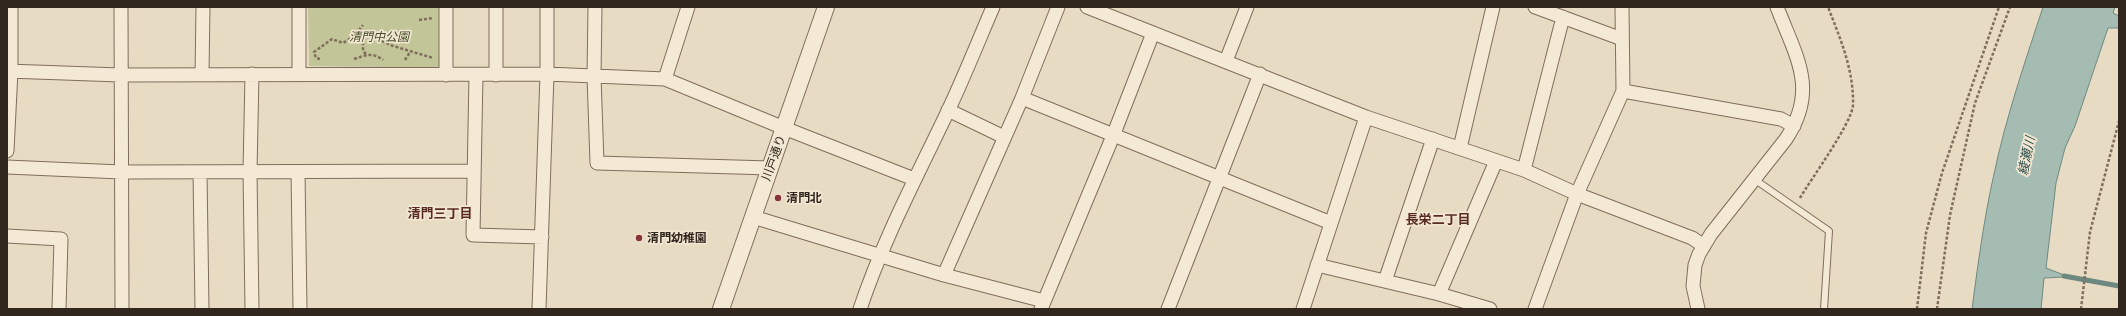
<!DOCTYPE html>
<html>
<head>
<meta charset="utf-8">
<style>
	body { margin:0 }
	#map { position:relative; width:2126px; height:316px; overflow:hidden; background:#e8dbc3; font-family:"Playfair Display",serif }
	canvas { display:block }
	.frame { position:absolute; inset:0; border:8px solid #32271e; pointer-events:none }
</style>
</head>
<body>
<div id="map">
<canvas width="2126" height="316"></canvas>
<div class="frame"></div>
</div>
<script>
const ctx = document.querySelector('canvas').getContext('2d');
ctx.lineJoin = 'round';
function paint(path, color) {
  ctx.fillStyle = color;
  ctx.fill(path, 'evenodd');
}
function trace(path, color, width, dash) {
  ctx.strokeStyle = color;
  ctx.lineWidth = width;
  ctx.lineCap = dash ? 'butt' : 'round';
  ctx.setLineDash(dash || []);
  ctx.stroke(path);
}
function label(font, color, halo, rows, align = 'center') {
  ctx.font = font + ' "Playfair Display","Noto Sans JP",serif';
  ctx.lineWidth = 3.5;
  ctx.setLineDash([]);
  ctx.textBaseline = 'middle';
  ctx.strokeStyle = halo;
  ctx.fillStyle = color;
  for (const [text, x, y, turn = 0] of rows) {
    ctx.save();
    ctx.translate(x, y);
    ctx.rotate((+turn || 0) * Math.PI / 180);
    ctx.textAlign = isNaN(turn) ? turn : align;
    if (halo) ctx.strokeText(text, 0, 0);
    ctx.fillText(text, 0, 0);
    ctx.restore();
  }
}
const green = new Path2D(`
	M308,7H441V68L309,66Z`);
const water = new Path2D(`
	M2043,7H2115L2113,13L2119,16V28H2108L2075,126L2065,148L2056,183L2046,268L2064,275L2063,277L2044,278L2041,309H1972C1978,264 1984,218 1994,174C2006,117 2025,62 2043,7Z`);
const stream = new Path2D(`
	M2064,276L2119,286`);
const path = new Path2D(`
	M419,20L433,18
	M373,36L390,45L433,58
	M366,54L363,51V41L366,31
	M320,59L316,58L314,52L332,39L343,43L353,37L363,25
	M354,59C366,55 372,52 383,60
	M405,60L410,52
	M1800,198C1811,179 1852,123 1853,105C1854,70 1840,38 1828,7
	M1917,309L1926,233L1942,173L1999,7
	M1937,309L1950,215L1975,103L2010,7
	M2081,309L2090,232L2119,121`);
const service = new Path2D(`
	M1754,179L1829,231L1824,309`);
const minor = new Path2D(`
	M121,7L122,309
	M595,7L594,76L597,163L770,168
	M1087,7L1366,117L1524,170L1577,194L1692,238L1704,246
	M1535,7L1622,39
	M1226,61L1247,7
	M7,71L120,75L547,74L665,79L784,128L914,179
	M252,74L250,172L252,309
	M299,74V7
	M202,75L203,7
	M446,75V7
	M476,75L473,235L542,237
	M496,75V7
	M665,79L688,7
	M1623,91L1781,119L1794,126
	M1022,98L1331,223
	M948,110L1004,137
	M1460,148L1493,7
	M7,151L11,71V7
	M7,167L121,172L474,171
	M1524,170L1563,17
	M200,172L202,309
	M298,172L300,309
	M753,217L944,275L1044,301
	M7,236L61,239L59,309
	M1317,265L1439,294L1490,309
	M944,275L1022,98L1058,7
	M1385,281L1433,139
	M1439,294L1496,161
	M539,309L547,74V7
	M860,309C883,240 917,176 948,111C964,77 978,42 993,7
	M1041,309L1113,136L1153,33
	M1168,309L1260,74
	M1303,309L1366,117
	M1535,309L1577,194L1623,91L1622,7
	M1698,309L1693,286L1695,265L1699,254L1711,234L1786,139C1819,89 1796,57 1777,7`);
const tertiary = new Path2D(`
	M721,309L826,7`);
const markers = [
	[778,198,4,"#883339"],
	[639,238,4,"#883339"]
];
const parkNames = [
	["清門中公園",379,37]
];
const streetNames = [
	["川戸通り",774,158,-70]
];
const poiNames = [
	["清門北",786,198],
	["清門幼稚園",647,238]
];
const waterNames = [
	["綾瀬川",2027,156,-78]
];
const neighbourhoodNames = [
	["清門三丁目",440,214],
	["長栄二丁目",1438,220]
];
paint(green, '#c2c598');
paint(water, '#a5bcb3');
trace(water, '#6d8880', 1);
trace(stream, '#6d8880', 5);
trace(service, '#806d5c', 8);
trace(minor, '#806d5c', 15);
trace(tertiary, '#806d5c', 18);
trace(path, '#806d5c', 2.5, [3, 2]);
trace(service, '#f4e9d5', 6);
trace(minor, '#f4e9d5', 13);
trace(tertiary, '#f4e9d5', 16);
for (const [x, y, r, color] of markers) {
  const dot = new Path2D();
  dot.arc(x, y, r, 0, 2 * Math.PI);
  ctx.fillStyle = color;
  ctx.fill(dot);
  trace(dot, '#f1e6d2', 1.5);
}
label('italic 12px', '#454c27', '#f1e6d2', parkNames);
label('12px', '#32271e', '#f1e6d2', streetNames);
label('bold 12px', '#32271e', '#f1e6d2', poiNames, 'left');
label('italic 13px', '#2f504c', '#f1e6d2', waterNames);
label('bold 13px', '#5a2b23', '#f1e6d2', neighbourhoodNames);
</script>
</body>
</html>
